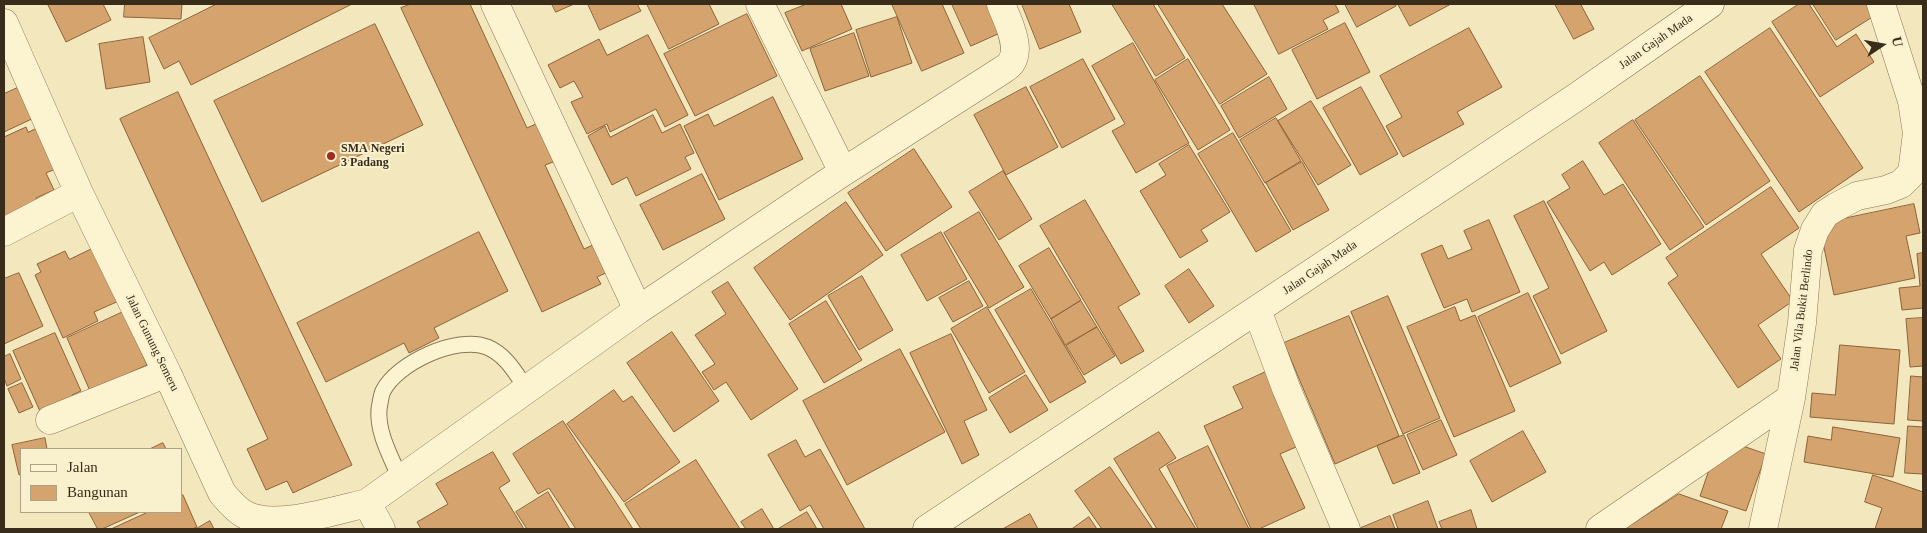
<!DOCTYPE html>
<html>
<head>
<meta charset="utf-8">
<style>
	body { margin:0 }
	#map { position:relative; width:1927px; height:533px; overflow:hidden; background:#f2e7bd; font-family:Georgia,serif }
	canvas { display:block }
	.frame { position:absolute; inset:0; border:5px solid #392c1a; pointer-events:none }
	.legend { position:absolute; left:20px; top:448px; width:162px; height:65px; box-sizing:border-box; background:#f9f0cd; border:1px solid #aca285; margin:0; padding:6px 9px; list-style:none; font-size:15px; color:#392c1a }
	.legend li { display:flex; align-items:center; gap:10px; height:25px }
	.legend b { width:25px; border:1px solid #aca285 }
	.north { position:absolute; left:1857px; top:20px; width:50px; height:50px; -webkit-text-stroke:4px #f9f0cd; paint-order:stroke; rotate:78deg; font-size:14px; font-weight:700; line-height:20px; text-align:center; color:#392c1a }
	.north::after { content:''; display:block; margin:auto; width:18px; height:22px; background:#392c1a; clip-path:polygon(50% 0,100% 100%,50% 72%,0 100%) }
</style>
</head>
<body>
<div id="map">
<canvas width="1927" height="533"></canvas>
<div class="frame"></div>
<ul class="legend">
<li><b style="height:6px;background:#fcf3d1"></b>Jalan</li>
<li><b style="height:14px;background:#d4a36e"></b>Bangunan</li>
</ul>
<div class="north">U</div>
</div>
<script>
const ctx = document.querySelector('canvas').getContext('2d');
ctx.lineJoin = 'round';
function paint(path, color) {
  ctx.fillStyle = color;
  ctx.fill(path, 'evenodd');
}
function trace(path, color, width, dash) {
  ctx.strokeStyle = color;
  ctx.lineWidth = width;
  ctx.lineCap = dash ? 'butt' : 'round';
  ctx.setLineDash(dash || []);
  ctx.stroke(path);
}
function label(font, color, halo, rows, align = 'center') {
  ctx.font = font + ' Georgia,serif';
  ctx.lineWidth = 4;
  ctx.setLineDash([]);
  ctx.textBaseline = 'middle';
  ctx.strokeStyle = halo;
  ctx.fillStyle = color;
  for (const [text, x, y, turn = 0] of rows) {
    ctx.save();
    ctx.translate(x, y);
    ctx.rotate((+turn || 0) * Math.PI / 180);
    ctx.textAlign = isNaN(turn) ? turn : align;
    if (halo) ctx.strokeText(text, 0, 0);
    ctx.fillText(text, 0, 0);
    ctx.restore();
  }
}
const building = new Path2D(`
	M51,4H103L111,20L66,42L48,5Z
	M125,4H182L181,19L124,17Z
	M217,4H352L191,85L179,61L164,69L149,38Z
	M411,4H470L527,128L538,123L556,161L545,165L584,249L595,244L608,272L597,277L601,284L542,312L401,8Z
	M552,4H574L556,12Z
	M588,4H637L641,11L600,30Z
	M647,4H709L719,24L669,49Z
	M807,4H841L852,29L802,51L785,13Z
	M892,4H942L964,53L922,71Z
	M952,4H998L1009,29L971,46Z
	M1022,4H1069L1081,32L1040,49Z
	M1112,4H1153L1185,58L1156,76Z
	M1158,4H1222L1267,74L1220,104Z
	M1254,4H1335L1339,12L1323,20L1328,29L1279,54Z
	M1345,4H1395L1396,6L1357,27Z
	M1398,4H1451L1410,26Z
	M1555,4H1583L1581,5L1594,29L1574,39Z
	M1799,4H1809L1837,47L1856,34L1874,62L1820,97L1772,22Z
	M1813,4H1866L1874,16L1836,40Z
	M747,14L777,76L695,116L664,54Z
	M897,17L912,63L871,77L856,30Z
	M1345,23L1370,72L1317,99L1292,50Z
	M375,24L423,125L262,202L214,101Z
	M1469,28L1502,87L1457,112L1464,124L1403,157L1386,126L1402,117L1380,76Z
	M1770,28L1863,168L1799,212L1705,72Z
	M854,33L869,76L825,91L810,49Z
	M648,35L688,115L665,127L656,109L610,132L607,124L587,134L571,102L583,97L574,81L560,88L548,65L599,39L607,55Z
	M143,37L150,82L106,89L99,44Z
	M1133,43L1189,143L1136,173L1112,131L1125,124L1092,66Z
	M1083,59L1115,119L1062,148L1030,87Z
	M1188,59L1230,130L1198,150L1155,80Z
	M1700,76L1770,181L1706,225L1635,120Z
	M1269,77L1287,109L1239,138L1221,106Z
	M22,86L36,117L4,132V94Z
	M1026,87L1058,147L1006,175L974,115Z
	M1361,87L1398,154L1360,175L1323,108Z
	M178,92L352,465L293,493L287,481L266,490L247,449L268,439L120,119Z
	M773,97L803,159L719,200L684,126L708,114L714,126Z
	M1311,101L1351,165L1318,185L1278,121Z
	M653,115L662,133L680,124L694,153L685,157L691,169L636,196L627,177L612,185L588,136L605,126L610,137Z
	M1276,118L1301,161L1265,183L1240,140Z
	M1633,120L1704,227L1670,250L1599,143Z
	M42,126L60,167L46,173L54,190L36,198L41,209L4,226V137L26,127L28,132Z
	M1233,133L1291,231L1256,252L1198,154Z
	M1189,145L1230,212L1201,230L1208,241L1180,258L1140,191L1166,175L1159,164Z
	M914,149L952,207L886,251L848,193Z
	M1583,161L1604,195L1623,184L1661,244L1612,275L1604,262L1590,271L1547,202L1570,188L1562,175Z
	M1302,162L1329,210L1293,230L1266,183Z
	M1003,171L1032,219L999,240L969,192Z
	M702,174L725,219L663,250L640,205Z
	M1771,187L1799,228L1761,254L1793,301L1758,325L1781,359L1738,388L1668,283L1678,276L1666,258Z
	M1085,200L1140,294L1118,307L1144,351L1121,364L1040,226Z
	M1544,201L1607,331L1561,354L1533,296L1549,288L1514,216Z
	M846,202L883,255L790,320L754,268Z
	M1914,204L1920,233L1906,236L1915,278L1834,295L1819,224Z
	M979,212L1024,287L989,308L944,233Z
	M1489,220L1520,292L1472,312L1467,299L1444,308L1421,254L1442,245L1448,259L1472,249L1464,231Z
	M479,232L508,291L434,328L439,338L409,353L404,343L326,382L297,323Z
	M941,232L967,279L927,301L901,255Z
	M98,246L121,300L94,312L98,321L63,338L35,275L41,272L37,264L65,251L69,259H70Z
	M1049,248L1081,300L1051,319L1019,266Z
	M1923,253V308L1902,310L1899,288L1920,286L1917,254Z
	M1189,269L1214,306L1189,323L1165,286Z
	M19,273L43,326L4,344V279Z
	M862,276L893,330L859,350L828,296Z
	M969,281L983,306L953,322L939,298Z
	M728,282L798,389L751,420L726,382L714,390L702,372L715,364L695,335L726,314L712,292Z
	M1031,289L1086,382L1050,403L995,310Z
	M1528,293L1561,363L1510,387L1478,317Z
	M1388,296L1440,418L1403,434L1351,312Z
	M826,301L862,360L824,383L789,324Z
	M1081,301L1097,327L1065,345L1051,319Z
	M987,307L1025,372L989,393L951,329Z
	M1455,307L1460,321L1475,315L1515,411L1454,437L1407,327Z
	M123,312L147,365L90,391L67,338Z
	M1349,316L1399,436L1335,464L1284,343Z
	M1923,318V366L1910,367L1906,319Z
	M1097,327L1115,356L1084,375L1066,346Z
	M672,332L719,401L674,432L627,363Z
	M55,333L81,391L72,395L76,403L43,418L13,351Z
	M951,334L987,410L964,421L979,455L962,464L910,353Z
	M1840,345L1900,350L1894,424L1810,417L1812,393L1835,395Z
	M900,349L945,432L847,485L803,401Z
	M10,354L21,379L7,386L4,378V357Z
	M1270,370L1303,444L1280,454L1305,508L1259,529H1251L1204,426L1243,408L1233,387Z
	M1026,375L1048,410L1010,433L989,398Z
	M1911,376L1923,377V421L1908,420Z
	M22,383L33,407L19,413L8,389Z
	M614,390L623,402L632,396L680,462L624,502L567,424Z
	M1441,420L1457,455L1423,470L1407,435Z
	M563,421L633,529H576L549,488L538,494L513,454Z
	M1908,426L1923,427V474L1905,473Z
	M1833,427L1900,438L1893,477L1804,462L1808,436L1831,440Z
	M1523,431L1546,472L1492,502L1470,461Z
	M1159,432L1176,458L1159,469L1196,529H1157L1114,459Z
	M1404,435L1420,473L1393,484L1377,446Z
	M45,438L47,449H21V474L19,475L12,445Z
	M796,440L805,457L820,449L865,529H824L810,505L800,511L768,455Z
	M163,443L166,449H150Z
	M1740,445L1766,454L1746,511L1700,496L1710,467Z
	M1208,446L1249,529H1198L1167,466Z
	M493,452L510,481L499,488L524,529H421L417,522L448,504L436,484Z
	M696,460L740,529H641L625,504Z
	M1110,467L1153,529H1102L1075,491Z
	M1873,475L1923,492V529H1875L1882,508L1865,502Z
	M548,492L570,529H527L516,512Z
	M1679,494L1728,511L1721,529H1625Z
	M183,495L197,527L192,529H111L148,512H181V496Z
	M1428,501L1438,529H1398L1393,515Z
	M762,509L774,529H746L741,522Z
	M1471,510L1477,529H1442L1439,522Z
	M89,512H140L102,529H98Z
	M807,512L817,529H778Z
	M1030,514L1038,529H1003Z
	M1390,516L1395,529H1361V528Z
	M1089,517L1097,529H1072Z
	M210,521L214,529H196Z`);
const service = new Path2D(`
	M400,478C391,457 377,433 379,409C380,404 381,395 383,391C397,363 457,335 487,347C506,355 515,372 526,388`);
const minor = new Path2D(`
	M495,4L638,310
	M760,4L843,172
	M4,23L79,193L167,373L222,493C229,501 235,509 244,514C272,531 337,510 367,503L381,529
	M4,232L79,193
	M1257,310L1286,388L1346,529
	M50,420L167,373
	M367,503L638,310L843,172L1001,71C1004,69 1009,66 1011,63C1022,47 1007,20 1001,4
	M1600,529L1791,398
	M1763,529L1791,398L1802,323L1808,250L1815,230L1825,214L1836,207L1857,196L1886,190L1901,184L1912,173L1917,133L1912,101L1881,4`);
const secondary = new Path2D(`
	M927,529L1575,98L1710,4`);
const markers = [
	[331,156,5,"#a12a1e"]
];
const streetNames = [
	["Jalan Gajah Mada",1656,42,-35],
	["Jalan Gajah Mada",1320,268,-34],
	["Jalan Vila Bukit Berlindo",1802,310,-83],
	["Jalan Gunung Semeru",152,343,64]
];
const poiNames = [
	["SMA Negeri",341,149],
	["3 Padang",341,163]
];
paint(building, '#d4a36e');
trace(building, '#8d6237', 1);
trace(service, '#8c7754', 17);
trace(minor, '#8c7754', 29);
trace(secondary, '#6d5838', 29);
trace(service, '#fcf3d1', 15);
trace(minor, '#fcf3d1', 28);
trace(secondary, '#fcf3d1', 28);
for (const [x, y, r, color] of markers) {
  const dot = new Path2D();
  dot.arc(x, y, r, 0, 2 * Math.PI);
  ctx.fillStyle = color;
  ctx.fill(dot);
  trace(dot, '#f9f0cd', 2);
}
label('12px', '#392c1a', '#f9f0cd', streetNames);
label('bold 12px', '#392c1a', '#f9f0cd', poiNames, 'left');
</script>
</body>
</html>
